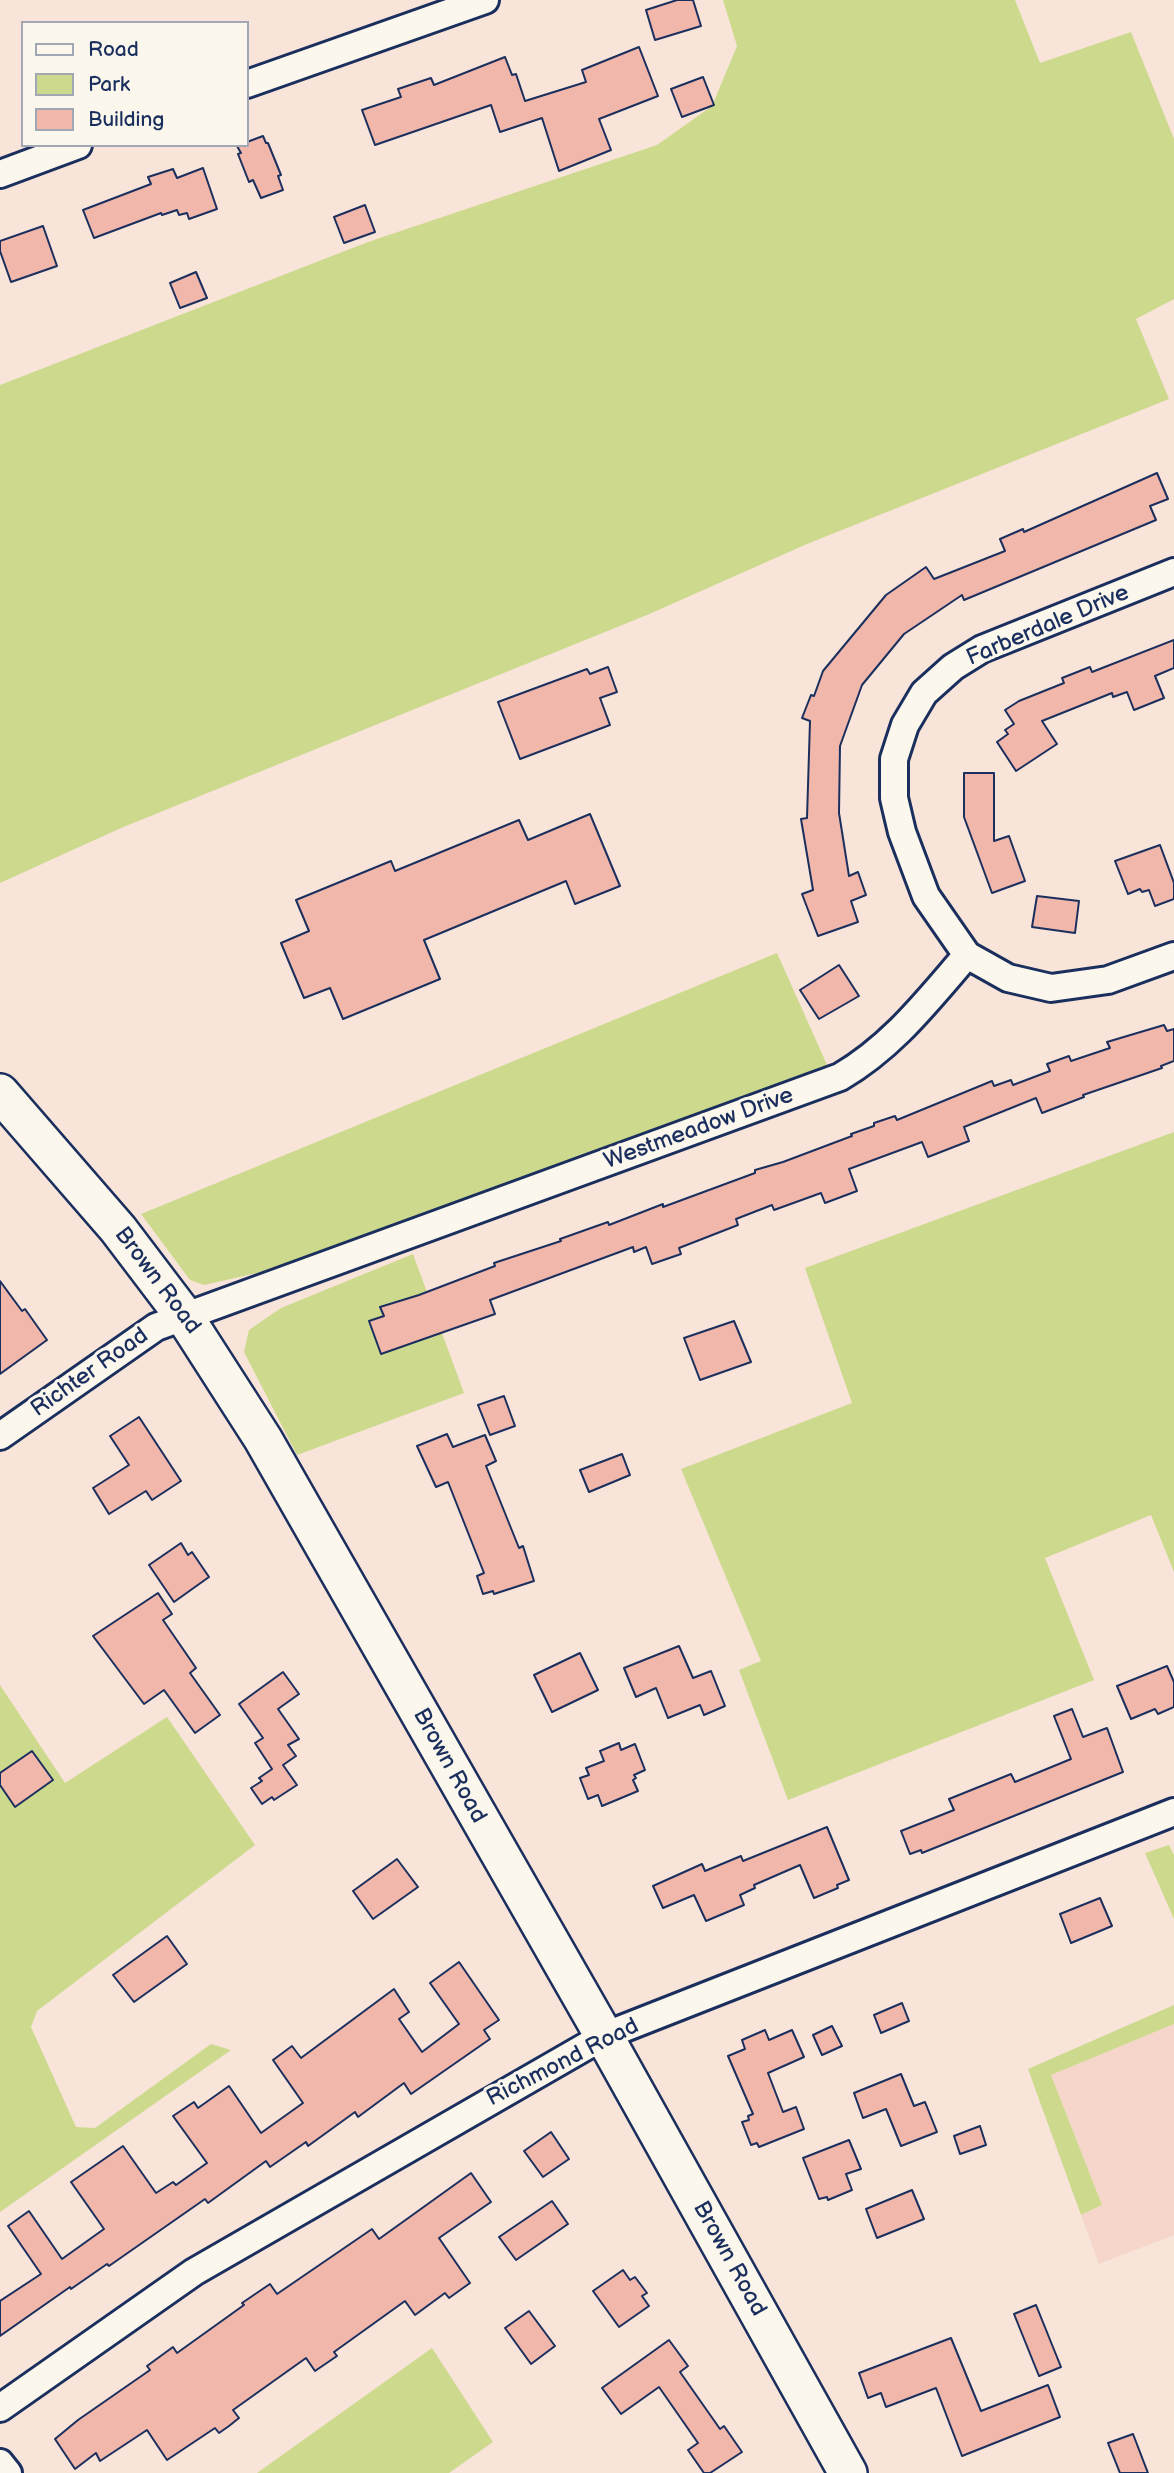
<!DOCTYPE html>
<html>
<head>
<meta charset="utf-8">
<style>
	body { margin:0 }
	#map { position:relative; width:1174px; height:2473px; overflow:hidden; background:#f8e4d8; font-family:"Balsamiq Sans",sans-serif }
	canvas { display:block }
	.legend { position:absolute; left:21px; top:21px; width:228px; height:126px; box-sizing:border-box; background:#fbf7ec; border:2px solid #a1a7b3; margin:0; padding:9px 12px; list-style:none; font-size:21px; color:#1b2f5e }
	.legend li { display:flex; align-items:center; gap:14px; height:35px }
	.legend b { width:35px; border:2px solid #a1a7b3 }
</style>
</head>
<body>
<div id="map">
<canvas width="1174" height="2473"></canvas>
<ul class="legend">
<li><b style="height:9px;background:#fbf7ec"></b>Road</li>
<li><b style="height:19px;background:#cdda8e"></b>Park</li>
<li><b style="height:19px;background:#f1b7aa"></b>Building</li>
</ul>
</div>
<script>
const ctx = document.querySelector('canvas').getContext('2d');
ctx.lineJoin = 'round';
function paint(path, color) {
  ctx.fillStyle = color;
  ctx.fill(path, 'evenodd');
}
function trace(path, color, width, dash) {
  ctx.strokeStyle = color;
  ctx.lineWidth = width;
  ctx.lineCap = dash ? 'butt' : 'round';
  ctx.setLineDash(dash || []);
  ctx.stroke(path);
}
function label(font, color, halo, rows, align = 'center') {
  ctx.font = font + ' "Balsamiq Sans",sans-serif';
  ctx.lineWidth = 6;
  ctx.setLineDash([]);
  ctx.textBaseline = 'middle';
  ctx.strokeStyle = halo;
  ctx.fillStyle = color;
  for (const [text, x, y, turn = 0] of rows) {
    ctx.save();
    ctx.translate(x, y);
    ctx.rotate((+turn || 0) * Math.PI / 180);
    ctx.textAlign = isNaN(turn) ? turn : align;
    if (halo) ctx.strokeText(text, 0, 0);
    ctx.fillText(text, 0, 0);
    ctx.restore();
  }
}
const built = new Path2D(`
	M1174,2024V2235L1099,2264L1081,2215L1102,2205L1051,2075Z`);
const green = new Path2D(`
	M723,0H1015L1040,63L1131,32L1174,139V299L1136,319L1169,399L807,544L647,615L121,828L0,883V385L368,242L657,145L712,106L737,46Z
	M777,953L828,1067L266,1271L204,1285L190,1280L141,1214Z
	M1174,1132V1572L1151,1515L1045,1558L1094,1680L788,1800L739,1670L761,1661L681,1469L852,1403L805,1268Z
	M413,1254L464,1393L297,1455L244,1352L249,1330L281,1308Z
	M0,1685L65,1783L167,1717L255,1845L37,2011L31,2027L76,2127L95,2128L211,2044L231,2050L0,2212Z
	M1169,1845L1174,1855V1919L1145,1853Z
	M1174,2005V2024L1051,2075L1102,2205L1081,2215L1028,2069Z
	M432,2348L493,2442L449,2473H257Z`);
const building = new Path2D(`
	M677,0H693L701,26L655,40L646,10Z
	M639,47L658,96L599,119L611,150L559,171L542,118L500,132L491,105L375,145L362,110L401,97L398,89L431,78L434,85L505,57L512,75L516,74L525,101L586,82L582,70Z
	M703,77L714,105L682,117L671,89Z
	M263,136L266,143H268L281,175L278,176L283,190L261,198L253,180L249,182L238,154L241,153L237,146L247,145V142Z
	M203,168L217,209L189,219L187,213L179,215L177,210L162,215L161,213L94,238L83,210L151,184L148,177L173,169L177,178Z
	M365,205L375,232L344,243L334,217Z
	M43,226L57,266L11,282L0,251V241Z
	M196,272L207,298L180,308L170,283Z
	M1157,473L1168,499L1150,506L1156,520L964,600L962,595L904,634L862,685L840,746L839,813L849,876L858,872L866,895L851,901L858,922L818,936L802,894L813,890L801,819L807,818L810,721L802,718L811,695L814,696L823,671L886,595L926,567L934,579L1005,551L1000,539L1023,529L1024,532Z
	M1174,640V668L1155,676L1164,698L1134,710L1127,692L1113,697L1112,693L1042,721L1057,744L1016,771L997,742L1008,734L1005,730L1014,724L1005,710L1019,701L1064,683L1062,678L1090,667L1092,672Z
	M608,667L617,692L600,698L610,725L520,759L498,702L587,669L590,674Z
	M964,773H994V841L1009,836L1025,881L992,893L964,817Z
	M590,814L620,886L575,904L566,881L424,940L440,979L343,1019L330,988L304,998L281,943L309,931L296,900L391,861L395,871L519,820L528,840Z
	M1160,845L1174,883V899L1155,906L1149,890L1142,892L1140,889L1128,894L1115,861Z
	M1037,896L1079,901L1075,933L1032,927Z
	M839,965L859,996L819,1019L800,990Z
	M1164,1025L1167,1031L1174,1029V1061L1161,1066L1162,1068L1083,1095L1084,1097L1042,1113L1036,1098L964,1127L969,1141L928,1157L922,1142L849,1169L857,1191L825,1203L821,1193L774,1210L772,1205L736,1219L738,1225L679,1248L681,1254L652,1264L646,1247L634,1252L633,1247L490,1300L495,1314L381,1354L369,1321L384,1316L380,1307L419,1295L495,1266L494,1263L561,1241L560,1239L608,1222L609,1225L663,1204V1207L755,1173V1170L783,1162L852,1136L851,1134L874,1126V1123L895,1116L897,1120L992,1081L994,1086L1011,1080L1013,1085L1050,1071L1047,1064L1069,1056L1071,1061L1110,1048L1107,1042Z
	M0,1281L22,1311L25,1309L47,1340L0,1374Z
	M734,1321L751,1362L700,1380L684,1338Z
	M504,1396L515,1426L490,1435L478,1405Z
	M139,1417L181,1481L152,1500L146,1491L109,1514L93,1488L129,1465L110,1436Z
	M447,1434L453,1447L485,1435L496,1461L486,1466L519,1548L523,1546L534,1581L494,1594L493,1591L483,1594L477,1576L484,1573L448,1482L436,1487L417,1446Z
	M622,1454L630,1475L589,1492L580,1470Z
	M181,1543L188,1555L192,1552L209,1577L174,1602L149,1565Z
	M158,1593L172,1614L163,1620L196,1668L190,1673L220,1715L195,1733L164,1690L144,1704L93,1636Z
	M679,1646L693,1678L711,1671L725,1706L704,1715L700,1705L668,1718L656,1688L636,1697L624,1668Z
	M580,1653L598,1690L552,1712L534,1675Z
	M1167,1666L1174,1682V1707L1158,1714L1155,1709L1131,1719L1117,1686Z
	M283,1672L299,1694L278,1709L299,1739L288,1745L296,1756L283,1765L297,1785L274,1800L272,1797L262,1804L251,1788L262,1781L259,1778L272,1769L255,1743L263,1738L239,1704Z
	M1072,1709L1083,1737L1107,1728L1123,1772L922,1853L921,1850L910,1854L901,1831L954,1810L949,1799L1011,1774L1015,1782L1071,1759L1054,1716Z
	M619,1743L621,1750L635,1744L645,1770L634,1775L636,1778L633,1780L638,1791L602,1806L598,1795L588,1799L580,1778L589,1775L586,1768L604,1761L600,1751Z
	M32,1751L53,1780L15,1807L0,1785V1773Z
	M827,1827L849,1880L837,1885L838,1888L814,1898L800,1865L754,1885L755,1888L740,1895L744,1905L706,1921L694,1895L663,1908L653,1886L702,1864L705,1871L741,1856L743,1861Z
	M397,1859L418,1887L373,1919L353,1891Z
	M1100,1898L1112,1926L1071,1943L1060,1914Z
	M167,1936L187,1964L134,2002L113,1975Z
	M459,1962L499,2020L484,2030L490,2039L411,2094L404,2083L358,2117L355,2112L308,2146L306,2142L270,2167L266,2161L208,2203L205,2199L109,2266L107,2264L71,2289L70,2287L0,2336V2301L41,2274L8,2226L29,2211L62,2259L104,2229L71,2182L123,2146L156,2193L173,2182L176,2185L207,2163L173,2116L194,2102L198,2108L229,2086L261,2133L303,2103L273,2060L292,2046L301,2058L394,1989L409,2012L399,2019L422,2052L459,2024L430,1983Z
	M902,2003L909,2021L881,2033L874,2015Z
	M832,2026L842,2046L822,2055L813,2035Z
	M765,2030L769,2040L792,2030L804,2057L768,2073L783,2112L796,2107L804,2129L759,2147L757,2143L751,2145L742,2122L749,2120L748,2116L753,2114L728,2056L745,2049L742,2040Z
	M901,2074L914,2106L925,2102L937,2132L901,2146L886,2109L863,2118L854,2093Z
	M980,2126L986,2145L960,2154L954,2136Z
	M551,2132L569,2159L543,2177L524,2151Z
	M849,2140L861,2169L846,2174L852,2190L828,2200L827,2197L819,2199L803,2158Z
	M471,2173L491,2202L439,2238L470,2283L449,2298L445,2293L415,2315L405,2301L334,2352L337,2356L315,2371L306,2358L233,2410L239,2418L229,2426L219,2433L215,2428L167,2460L147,2430L100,2461L96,2453L75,2469L55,2439L78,2420L150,2370L147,2366L173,2347L177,2353L244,2305L242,2303L270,2284L277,2294L372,2229L379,2239Z
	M912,2190L924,2219L877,2238L866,2209Z
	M552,2201L568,2224L516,2260L499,2237Z
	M623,2270L630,2280L635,2277L647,2293L642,2296L649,2306L619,2327L593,2291Z
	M1036,2305L1061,2367L1039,2376L1014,2314Z
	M529,2311L555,2346L531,2364L505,2328Z
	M951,2338L981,2411L1048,2385L1060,2417L962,2456L936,2388L886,2407L881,2393L868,2398L859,2373Z
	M669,2340L688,2366L680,2372L720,2429L724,2426L742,2452L710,2473H704L688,2450L698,2443L659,2387L621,2414L602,2388Z
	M1133,2434L1148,2473H1120L1108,2443Z`);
const street = new Path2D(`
	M247,84L485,0
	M0,174L78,145
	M1174,572L982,649L953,667L924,693L905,725L894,759V798L902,832L926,896L967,955L1008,978L1051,988L1108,980L1174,956
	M0,1436L156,1327L840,1077C893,1046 927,1001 967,955
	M0,2408L194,2272L604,2036L1174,1812
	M0,2463L8,2473`);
const secondary = new Path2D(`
	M0,1093L118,1229L184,1316L263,1439L604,2036L848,2473`);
const streetNames = [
	["Farberdale Drive",1048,626,-23],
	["Westmeadow Drive",699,1129,-20],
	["Brown Road",157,1281,53],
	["Richter Road",90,1373,-35],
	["Brown Road",449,1766,61],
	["Richmond Road",563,2063,-27],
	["Brown Road",729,2259,61]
];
paint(built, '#f6d6ca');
paint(green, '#cdda8e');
paint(building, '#f1b7aa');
trace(building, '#1b2f5e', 2);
trace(street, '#1b2f5e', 32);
trace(secondary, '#1b2f5e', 42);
trace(street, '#fbf7ec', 26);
trace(secondary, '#fbf7ec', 37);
label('23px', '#1b2f5e', '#fbf7ec', streetNames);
</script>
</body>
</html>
